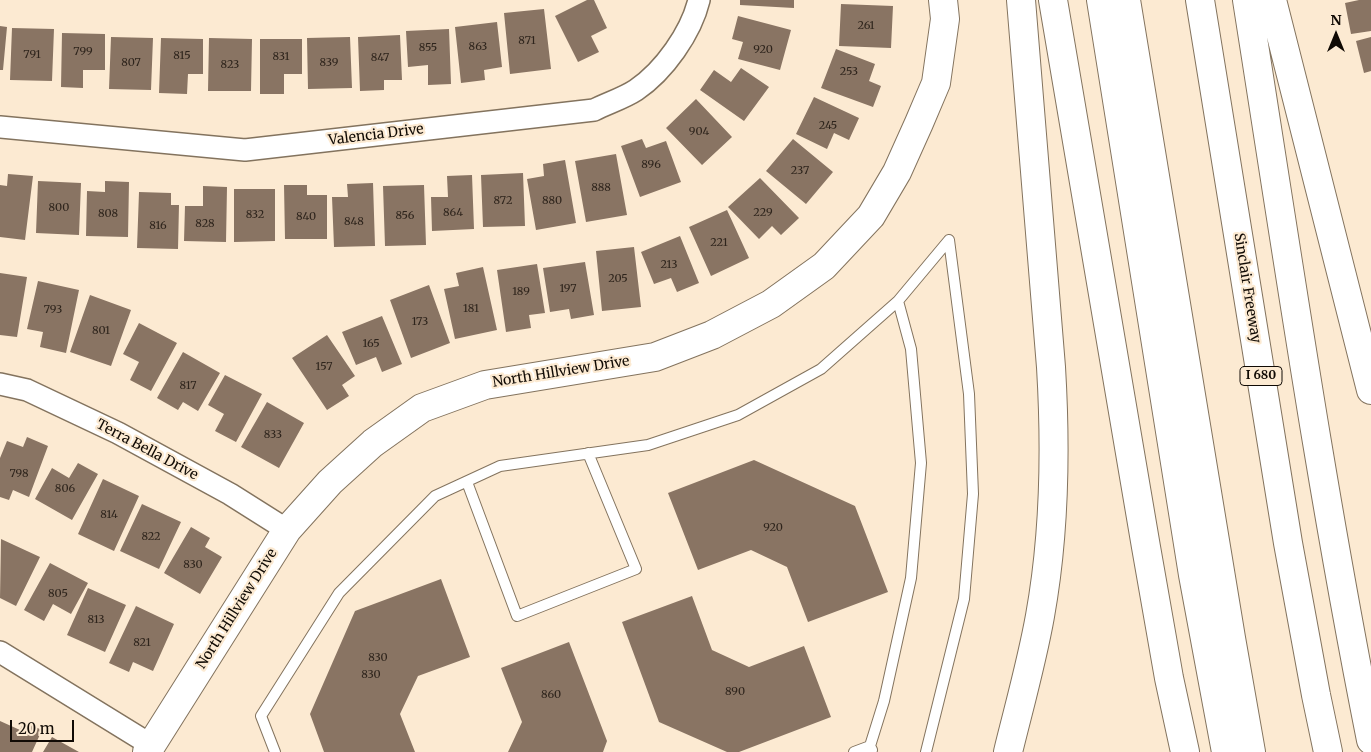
<!DOCTYPE html>
<html>
<head>
<meta charset="utf-8">
<style>
	body { margin:0 }
	#map { position:relative; width:1371px; height:752px; overflow:hidden; background:#fcead2; font-family:Merriweather,serif }
	canvas { display:block }
	.north { position:absolute; left:1311px; top:10px; width:50px; height:50px; -webkit-text-stroke:4px #fcead2; paint-order:stroke; rotate:0deg; font-size:14px; font-weight:700; line-height:20px; text-align:center; color:#100a04 }
	.north::after { content:''; display:block; margin:auto; width:18px; height:22px; background:#100a04; clip-path:polygon(50% 0,100% 100%,50% 72%,0 100%) }
	.scale { position:absolute; left:10px; top:720px; width:64px; height:22px; box-sizing:border-box; border:2px solid #100a04; border-top:0; padding-left:6px; font-size:15px; line-height:18px; white-space:nowrap; color:#100a04; -webkit-text-stroke:4px #fcead2; paint-order:stroke }
</style>
</head>
<body>
<div id="map">
<canvas width="1371" height="752"></canvas>
<div class="north">N</div>
<div class="scale">20 m</div>
</div>
<script>
const ctx = document.querySelector('canvas').getContext('2d');
ctx.lineJoin = 'round';
function paint(path, color) {
  ctx.fillStyle = color;
  ctx.fill(path, 'evenodd');
}
function trace(path, color, width, dash) {
  ctx.strokeStyle = color;
  ctx.lineWidth = width;
  ctx.lineCap = dash ? 'butt' : 'round';
  ctx.setLineDash(dash || []);
  ctx.stroke(path);
}
function label(font, color, halo, rows, align = 'center') {
  ctx.font = font + ' Merriweather,serif';
  ctx.lineWidth = 4.5;
  ctx.setLineDash([]);
  ctx.textBaseline = 'middle';
  ctx.strokeStyle = halo;
  ctx.fillStyle = color;
  for (const [text, x, y, turn = 0] of rows) {
    ctx.save();
    ctx.translate(x, y);
    ctx.rotate((+turn || 0) * Math.PI / 180);
    ctx.textAlign = isNaN(turn) ? turn : align;
    if (halo) ctx.strokeText(text, 0, 0);
    ctx.fillText(text, 0, 0);
    ctx.restore();
  }
}
const building = new Path2D(`
	M587,0H594L607,28L591,36L599,52L578,62L555,16Z
	M740,0H794V8L740,5Z
	M1359,0H1371V31L1351,34L1345,3Z
	M841,4L893,6L891,48L839,46Z
	M544,9L551,69L510,74L504,13Z
	M738,16L791,30L780,70L738,59L743,42L732,39Z
	M497,22L502,67L484,70L485,80L461,83L455,27Z
	M0,26L7,27L3,70H0Z
	M12,28L54,29L52,81L10,80Z
	M449,29L451,84L428,85V65L408,67L406,31Z
	M62,33L105,34V70H83V88L61,87Z
	M400,35L402,80H384V90L360,91L358,37Z
	M111,37L153,38L151,90L109,89Z
	M350,37L352,88L308,89L307,38Z
	M1371,37V71L1364,73L1356,41Z
	M161,38L203,39V74H188L187,94L159,93Z
	M209,38L252,39L251,91H208Z
	M260,39H302V74H284V94H260Z
	M836,49L875,64L869,81L881,86L873,107L821,88Z
	M741,68L769,87L744,121L700,90L714,70L731,82Z
	M814,97L859,118L849,140L834,133L827,149L796,134Z
	M696,99L732,137L702,165L666,128Z
	M642,139L646,148L666,141L681,182L640,197L621,146Z
	M793,139L833,172L806,204L766,171Z
	M616,154L627,215L586,222L575,161Z
	M565,160L576,223L536,230L527,179L544,176L543,164Z
	M523,173L525,226L483,227L481,175Z
	M8,174L33,176L25,240L0,237V185L7,186Z
	M472,175L474,229L432,231L431,197H448L447,176Z
	M760,178L799,218L781,235L772,226L759,239L728,207Z
	M38,181L81,183L79,235L36,233Z
	M105,181L129,182L128,237L86,236L87,191L105,192Z
	M373,183L375,246L334,247L332,197H348L347,184Z
	M284,185H307V195H327V239H285Z
	M424,185L426,245L385,246L383,186Z
	M203,186L227,187L226,242L184,241L185,206H203Z
	M234,189H275V241L234,242Z
	M139,192L171,193V205H179L178,249L137,248Z
	M727,210L749,258L711,276L689,227Z
	M680,236L699,283L677,292L671,278L654,284L641,252Z
	M634,247L641,307L602,311L596,251Z
	M585,262L594,315L571,319L569,309L550,312L543,268Z
	M537,264L545,313L529,315L531,328L506,332L497,270Z
	M483,267L497,330L455,339L444,289L459,286L456,273Z
	M0,273L27,277L17,337L0,335Z
	M38,281L79,290L66,353L40,347L43,332L27,329Z
	M429,285L450,343L411,358L390,300Z
	M90,295L131,310L111,366L70,352Z
	M382,316L402,364L382,372L376,357L356,365L342,332Z
	M139,323L177,343L151,391L130,380L139,362L123,354Z
	M327,335L355,376L342,385L349,396L327,410L292,358Z
	M183,352L220,373L198,411L183,402L178,410L157,398Z
	M225,375L262,394L236,442L215,431L224,414L208,405Z
	M267,402L304,423L279,468L241,447Z
	M27,437L48,446L29,497L13,490L9,500L0,497V458L7,441L23,447Z
	M754,460L855,506L888,592L808,622L787,567L751,550L698,570L668,493Z
	M78,463L98,474L72,520L35,499L52,468L69,478Z
	M103,479L139,496L114,551L78,534Z
	M142,504L181,522L159,569L120,551Z
	M191,527L210,538L205,547L222,557L200,594L164,573Z
	M1,539L40,557L16,606L0,598Z
	M50,563L88,583L71,614L53,604L44,621L24,610Z
	M441,579L470,657L418,676L400,714L415,752H324L310,714L355,611Z
	M88,588L126,605L105,652L67,635Z
	M692,596L712,650L749,667L804,646L831,717L739,752H727L659,722L622,622Z
	M136,606L174,624L153,671L133,662L129,672L109,663Z
	M569,642L607,741L603,752H508L522,722L501,668Z
	M0,721L20,730L24,722L42,730L32,752H0Z
	M52,737L79,752H43Z`);
const lane = new Path2D(`
	M467,482L517,616L636,569L588,453
	M870,746L884,701L911,578L921,463L911,349L898,301
	M275,752L261,716L339,593L435,496L500,466L648,445L738,415L821,369L898,301L949,240
	M854,752L870,746L872,750
	M926,752L964,599L973,494L969,394L949,240`);
const street = new Path2D(`
	M0,127L245,150L594,110C608,103 624,98 636,90C664,71 691,33 699,0
	M0,384L27,390L118,433L230,494L287,530
	M0,652L151,745`);
const secondary = new Path2D(`
	M147,752L287,530L330,482L373,443L422,408L485,385L655,357L712,335L771,304L824,266L871,216L897,172L919,123L936,83L945,19L943,0`);
const highway = new Path2D(`
	M1053,0L1146,547L1169,678L1185,752
	M1101,0L1193,575L1226,752
	M1126,0L1231,638L1251,752
	M1200,0L1288,543L1316,695L1328,752
	M1247,0C1286,247 1322,495 1371,740
	M1272,0L1371,390
	M1008,752C1019,707 1032,661 1040,616C1055,533 1056,450 1051,367L1021,0`);
const numberNames = [
	["261",866,26],
	["871",527,41],
	["863",478,47],
	["855",428,48],
	["920",763,50],
	["799",83,52],
	["791",32,55],
	["815",182,56],
	["831",281,57],
	["847",380,58],
	["807",131,63],
	["839",329,63],
	["823",230,65],
	["253",849,72],
	["245",828,126],
	["904",699,132],
	["896",651,165],
	["237",800,171],
	["888",601,188],
	["872",503,201],
	["880",552,201],
	["800",59,208],
	["864",453,213],
	["229",763,213],
	["808",108,214],
	["832",255,215],
	["856",405,216],
	["840",306,217],
	["848",354,222],
	["828",205,224],
	["816",158,226],
	["221",719,243],
	["213",669,265],
	["205",618,279],
	["197",568,289],
	["189",521,292],
	["181",471,309],
	["793",53,310],
	["173",420,322],
	["801",101,331],
	["165",371,344],
	["157",324,367],
	["817",188,386],
	["833",273,435],
	["798",19,474],
	["806",65,489],
	["814",109,515],
	["920",773,528],
	["822",151,537],
	["830",193,565],
	["805",58,594],
	["813",96,620],
	["821",142,643],
	["830",378,658],
	["830",371,675],
	["890",735,692],
	["860",551,695]
];
const shields = [
	[1261,376,42]
];
const shieldNames = [
	["I 680",1261,376]
];
const streetNames = [
	["Valencia Drive",376,135,-7],
	["Sinclair Freeway",1247,288,81],
	["North Hillview Drive",561,372,-9],
	["Terra Bella Drive",147,450,28],
	["North Hillview Drive",237,609,-58]
];
paint(building, '#897463');
trace(lane, '#83735e', 12);
trace(street, '#83735e', 24);
trace(secondary, '#83735e', 30);
trace(highway, '#83735e', 30);
trace(lane, '#fff', 10);
trace(street, '#fff', 21);
trace(secondary, '#fff', 28);
trace(highway, '#fff', 28);
label('11px', '#2e241c', null, numberNames);
for (const [x, y, w] of shields) {
  const box = new Path2D();
  box.roundRect(x - w / 2, y - 9.5, w, 19, 4);
  ctx.fillStyle = '#fcead2';
  ctx.fill(box);
  trace(box, '#100a04', 1);
}
label('bold 12px', '#100a04', null, shieldNames);
label('14px', '#100a04', '#fcead2', streetNames);
</script>
</body>
</html>
